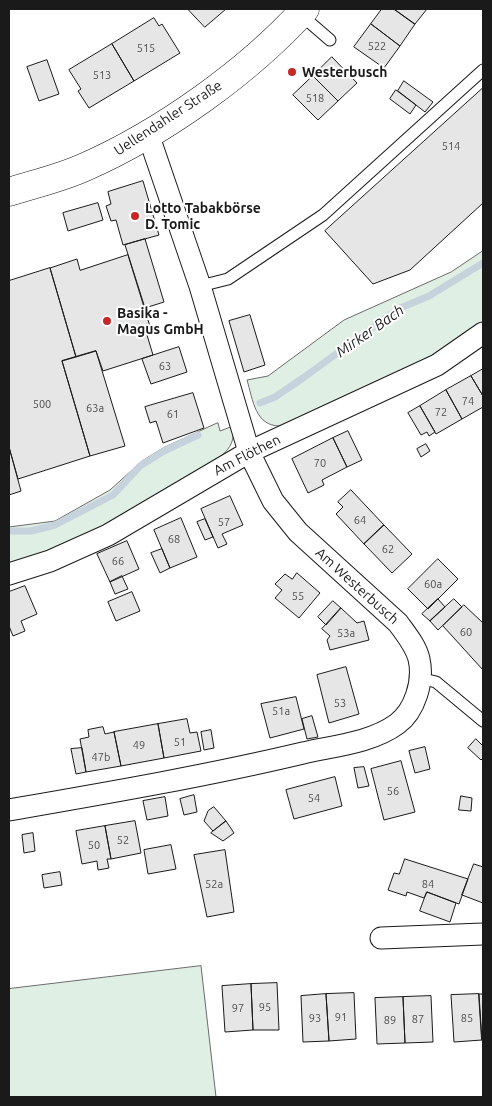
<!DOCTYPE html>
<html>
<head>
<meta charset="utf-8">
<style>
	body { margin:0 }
	#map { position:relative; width:492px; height:1106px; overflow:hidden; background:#fff; font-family:Ubuntu,sans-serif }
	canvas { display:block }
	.frame { position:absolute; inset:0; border:10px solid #1a1a1a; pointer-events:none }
</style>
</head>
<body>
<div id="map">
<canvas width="492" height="1106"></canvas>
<div class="frame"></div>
</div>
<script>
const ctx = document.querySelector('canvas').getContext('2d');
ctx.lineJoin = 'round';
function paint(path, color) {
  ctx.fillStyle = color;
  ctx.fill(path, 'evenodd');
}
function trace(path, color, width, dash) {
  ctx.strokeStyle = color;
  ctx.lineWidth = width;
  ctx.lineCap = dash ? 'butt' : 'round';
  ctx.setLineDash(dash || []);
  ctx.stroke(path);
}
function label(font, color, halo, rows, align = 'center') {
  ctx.font = font + ' Ubuntu,sans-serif';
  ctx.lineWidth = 4;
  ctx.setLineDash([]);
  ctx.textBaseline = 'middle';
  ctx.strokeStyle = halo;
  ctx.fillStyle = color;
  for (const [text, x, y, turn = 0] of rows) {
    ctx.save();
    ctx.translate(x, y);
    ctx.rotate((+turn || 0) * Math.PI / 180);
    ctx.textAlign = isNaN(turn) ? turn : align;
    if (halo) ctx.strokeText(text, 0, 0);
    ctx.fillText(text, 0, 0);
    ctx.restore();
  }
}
const green = new Path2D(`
	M483,251V323L430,359L280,426C255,426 253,400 247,380L268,376L344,320L451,272Z
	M218,423L220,431L233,426C235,439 231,448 221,456L109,525L9,567V527L55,521L110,490L142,461L163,448Z
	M201,966L216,1097H9V989Z`);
const stream = new Path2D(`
	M260,403L275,397L303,378L398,309L429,296L483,263
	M9,531H31L55,525L113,495L140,466L164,451L198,435`);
const building = new Path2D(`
	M188,9H226L205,27Z
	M382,9H394L415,24L400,46L371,24Z
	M394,9H427L415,24Z
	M154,18L159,26L162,24L180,53L134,81L112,44Z
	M371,24L400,46L384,68L354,47Z
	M112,44L134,81L89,108L78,91L81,89L69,70Z
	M332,57L357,83L338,101L313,76Z
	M47,60L59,94L39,101L27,67Z
	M313,76L338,101L318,120L293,95Z
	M404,81L433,102L425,112L398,91Z
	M483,88V203L410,270L373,284L325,231Z
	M396,90L416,105L410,114L390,99Z
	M143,181L159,235L123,245L116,220L111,221L106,206L111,204L108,192Z
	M98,203L103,220L68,231L63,213Z
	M145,239L164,302L145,308L125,245Z
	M128,255L152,333L147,335L153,355L103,371L96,351L76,357L50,268L77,259L80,270Z
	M50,268L76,357L62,361L90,456L18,479L9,447V281Z
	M250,315L265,365L244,372L229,321Z
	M179,347L187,372L151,384L142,359Z
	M96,351L125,446L90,456L62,361Z
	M483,369V396L471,376Z
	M471,376L483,396V407L462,419L446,390Z
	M446,390L462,419L436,434L420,406Z
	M193,393L204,428L163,443L156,421L150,423L145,407Z
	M420,406L435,432L429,436L427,432L421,435L408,413Z
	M348,431L362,460L347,467L333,438Z
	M333,438L347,467L322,480L324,485L308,493L292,459Z
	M426,444L430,451L421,457L417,449Z
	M9,447L21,491L9,495Z
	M351,490L384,525L364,544L336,514L343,507L338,502Z
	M230,496L243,525L222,534L227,544L218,548L201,509Z
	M181,518L197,557L170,568L154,530Z
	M205,519L213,537L205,540L197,522Z
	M384,525L412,554L392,573L364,544Z
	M127,541L139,569L110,582L97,554Z
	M162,549L170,568L160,573L151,553Z
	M438,559L458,579L428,609L408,589Z
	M297,573L320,593L299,618L275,598L282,590L275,584L285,574L292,579Z
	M122,576L128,589L115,594L110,582Z
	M25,586L37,614L21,621L25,631L13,636L9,626V592Z
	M132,592L140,611L116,621L108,602Z
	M438,599L445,607L430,621L422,614Z
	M454,599L462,607L438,630L430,621Z
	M333,601L341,608L326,625L318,617Z
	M464,605L483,623V670L443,626Z
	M341,608L357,623L364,621L369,640L330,650L327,640L330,636L322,629Z
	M346,667L359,714L329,723L317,675Z
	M296,697L304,729L270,738L261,704Z
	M312,716L318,737L307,739L302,719Z
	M187,719L190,733L197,732L201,751L164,758L158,724Z
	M158,724L164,758L121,766L114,732Z
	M103,727L105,734L114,732L121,766L86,772L80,739L89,737L88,730Z
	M211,730L214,748L204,750L201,732Z
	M476,739L483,746V758L481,760L468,748Z
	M425,747L430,769L415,773L409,751Z
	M82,748L86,772L76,774L71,749Z
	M401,761L415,812L384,820L371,769Z
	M364,767L369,786L358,788L354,768Z
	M335,777L342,806L294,819L286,790Z
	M194,795L197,812L184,815L180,799Z
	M461,796L472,798L471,811L459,810Z
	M165,797L168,816L147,820L143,801Z
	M214,807L226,821L213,831L204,821L208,811Z
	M135,821L141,853L111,859L105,826Z
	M226,821L234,833L223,841L211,833Z
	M105,826L111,859H107L109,868L98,870L97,861L82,864L76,831Z
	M33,833L35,851L24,853L22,835Z
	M171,845L176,869L148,874L144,850Z
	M225,850L234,912L207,917L194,855Z
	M405,859L468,879L459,904L427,892L424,898L407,892L406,896L388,890L394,873L399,874Z
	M474,864L483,867V903L462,895Z
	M60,872L62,885L44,888L42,875Z
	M427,892L456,903L450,922L420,911Z
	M277,983L279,1030H253L251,984Z
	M251,984L253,1030L225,1032L222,986Z
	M354,993L356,1039L329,1041L326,994Z
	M326,994L329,1041L303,1042L301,996Z
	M479,994H483V1040H482Z
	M479,994L482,1040L454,1042L451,995Z
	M431,996L433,1042L405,1043L403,997Z
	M403,997L405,1043L377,1044L375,998Z`);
const lane = new Path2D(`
	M300,14L330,40
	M200,286L228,279L323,215L483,70
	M419,678L436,682L483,721`);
const street = new Path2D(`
	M9,574L50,561L108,535L249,452L437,365L483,333
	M9,810C107,793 206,776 303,753C333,746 371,743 397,724C415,711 424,681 419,659C416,646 406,634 398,623L298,532L273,501L249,452L200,286L148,134
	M381,938L483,934`);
const secondary = new Path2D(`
	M9,192C34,184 61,178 85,167C162,133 248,72 305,9`);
const markers = [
	[292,72,5,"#c62828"],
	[135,216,5,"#c62828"],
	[107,321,5,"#c62828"]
];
const numberNames = [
	["522",377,46],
	["515",146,48],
	["513",102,75],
	["518",315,98],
	["514",451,146],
	["63",165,366],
	["74",468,401],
	["500",42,404],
	["63a",95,408],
	["72",441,412],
	["61",173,414],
	["70",320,463],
	["64",360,520],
	["57",224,522],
	["68",174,539],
	["62",388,549],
	["66",118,561],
	["60a",433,584],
	["55",298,596],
	["60",466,632],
	["53a",346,633],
	["53",340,703],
	["51a",281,711],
	["51",180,742],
	["49",139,745],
	["47b",101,757],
	["56",393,791],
	["54",314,798],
	["52",123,840],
	["50",94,845],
	["52a",214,884],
	["84",428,884],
	["95",265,1007],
	["97",238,1008],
	["91",341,1017],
	["93",315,1018],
	["85",467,1018],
	["87",418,1019],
	["89",390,1020]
];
const poiNames = [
	["Westerbusch",302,72],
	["Lotto Tabakbörse",145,208],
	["D. Tomic",145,224],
	["Basika -",117,313],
	["Magus GmbH",117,329]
];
const streetNames = [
	["Uellendahler Straße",168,118,-33],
	["Am Flöthen",247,455,-27],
	["Am Westerbusch",357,586,42]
];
const waterNames = [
	["Mirker Bach",370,331,-35]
];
paint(green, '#e0efe3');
trace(green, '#6a6a6a', 1);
trace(stream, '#c6d2dc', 7);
paint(building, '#e6e6e6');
trace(building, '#1a1a1a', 1);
trace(lane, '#1a1a1a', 13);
trace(street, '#1a1a1a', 23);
trace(secondary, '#1a1a1a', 29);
trace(lane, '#fff', 11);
trace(street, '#fff', 21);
trace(secondary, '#fff', 28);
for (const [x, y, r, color] of markers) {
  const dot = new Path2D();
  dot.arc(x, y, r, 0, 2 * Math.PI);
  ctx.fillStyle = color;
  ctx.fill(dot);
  trace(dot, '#fff', 2);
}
label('11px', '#4d4d4d', null, numberNames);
label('bold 14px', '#1a1a1a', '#fff', poiNames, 'left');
label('14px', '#1a1a1a', '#fff', streetNames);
label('italic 15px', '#1a1a1a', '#fff', waterNames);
</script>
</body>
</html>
